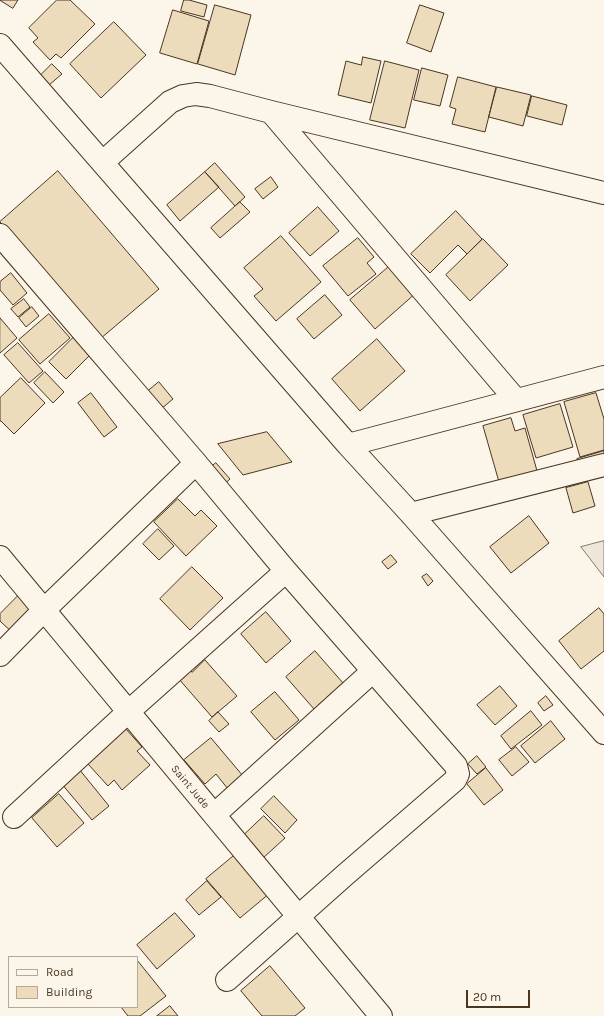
<!DOCTYPE html>
<html>
<head>
<meta charset="utf-8">
<style>
	body { margin:0 }
	#map { position:relative; width:604px; height:1016px; overflow:hidden; background:#fbf6e9; font-family:Karla,sans-serif }
	canvas { display:block }
	.legend { position:absolute; left:8px; top:956px; width:130px; height:52px; box-sizing:border-box; background:#fbf6e9; border:1px solid #b4a999; margin:0; padding:5px 7px; list-style:none; font-size:12px; color:#4a3520 }
	.legend li { display:flex; align-items:center; gap:8px; height:20px }
	.legend b { width:20px; border:1px solid #b4a999 }
	.scale { position:absolute; left:466px; top:990px; width:64px; height:18px; box-sizing:border-box; border:2px solid #4a3520; border-top:0; padding-left:5px; font-size:12px; line-height:14px; white-space:nowrap; color:#4a3520; -webkit-text-stroke:3px #fbf6e9; paint-order:stroke }
</style>
</head>
<body>
<div id="map">
<canvas width="604" height="1016"></canvas>
<ul class="legend">
<li><b style="height:5px;background:#fbf6e9"></b>Road</li>
<li><b style="height:11px;background:#ecdcbc"></b>Building</li>
</ul>
<div class="scale">20 m</div>
</div>
<script>
const ctx = document.querySelector('canvas').getContext('2d');
ctx.lineJoin = 'round';
function paint(path, color) {
  ctx.fillStyle = color;
  ctx.fill(path, 'evenodd');
}
function trace(path, color, width, dash) {
  ctx.strokeStyle = color;
  ctx.lineWidth = width;
  ctx.lineCap = dash ? 'butt' : 'round';
  ctx.setLineDash(dash || []);
  ctx.stroke(path);
}
function label(font, color, halo, rows, align = 'center') {
  ctx.font = font + ' Karla,sans-serif';
  ctx.lineWidth = 3;
  ctx.setLineDash([]);
  ctx.textBaseline = 'middle';
  ctx.strokeStyle = halo;
  ctx.fillStyle = color;
  for (const [text, x, y, turn = 0] of rows) {
    ctx.save();
    ctx.translate(x, y);
    ctx.rotate((+turn || 0) * Math.PI / 180);
    ctx.textAlign = isNaN(turn) ? turn : align;
    if (halo) ctx.strokeText(text, 0, 0);
    ctx.fillText(text, 0, 0);
    ctx.restore();
  }
}
const green = new Path2D(`
	M604,541V577L581,547Z`);
const building = new Path2D(`
	M0,0H18L13,8Z
	M57,0H70L95,24L61,58L56,54L50,60L33,42L38,38L29,28Z
	M184,0H189L207,5L204,17L181,11Z
	M215,5L251,15L235,75L198,64Z
	M420,5L444,13L431,52L407,43Z
	M173,10L209,21L197,64L160,53Z
	M114,22L146,55L101,98L70,64Z
	M363,57L381,61L371,103L338,95L346,61L361,65Z
	M385,61L419,70L405,128L370,120Z
	M52,64L62,74L49,85L40,76Z
	M422,68L448,75L440,106L414,100Z
	M458,77L496,87L485,132L452,124L456,109L450,107Z
	M497,87L531,95L523,126L489,117Z
	M532,96L567,105L562,125L527,116Z
	M215,163L245,197L235,206L205,172Z
	M58,171L159,289L100,339L0,222Z
	M205,172L219,187L180,221L167,205Z
	M271,177L278,187L263,199L255,189Z
	M240,202L250,212L220,238L211,228Z
	M318,207L339,231L310,256L289,233Z
	M456,211L482,239L467,254L458,245L430,273L411,254Z
	M281,236L321,282L276,321L254,296L263,289L244,268Z
	M358,238L374,257L367,263L376,274L348,296L323,266Z
	M483,239L508,265L470,301L446,275Z
	M391,265L416,293L375,329L350,300Z
	M11,273L27,293L13,305L0,290V282Z
	M325,295L342,315L314,339L297,319Z
	M24,299L30,307L18,317L11,309Z
	M32,307L39,316L26,327L19,318Z
	M49,314L70,338L40,364L19,340Z
	M0,318L17,338L0,353Z
	M75,336L92,353L66,379L49,362Z
	M377,339L405,371L360,411L332,379Z
	M18,343L43,371L29,383L4,355Z
	M45,372L64,392L53,403L34,383Z
	M21,378L45,403L14,434L1,421H0V398Z
	M159,382L173,399L161,409L147,392Z
	M91,393L117,427L104,437L78,403Z
	M596,393L604,419V450L580,457L564,402Z
	M560,404L573,447L536,458L523,415Z
	M511,418L515,431L525,428L539,478L501,489L483,426Z
	M267,432L292,462L243,475L218,444Z
	M604,451V461L580,468L577,459Z
	M216,463L230,479L220,488L206,471Z
	M588,482L595,506L573,513L566,488Z
	M178,499L195,516L201,510L217,526L186,556L154,522Z
	M529,516L549,543L511,573L490,547Z
	M158,529L174,546L159,560L143,544Z
	M391,555L397,562L388,569L382,562Z
	M192,567L223,598L190,630L160,599Z
	M427,574L433,581L428,586L422,577Z
	M18,596L35,614L15,635L0,621V614Z
	M599,608L604,614V651L581,669L559,641Z
	M266,612L291,641L266,663L241,634Z
	M315,651L343,683L314,709L286,677Z
	M205,660L237,696L212,717L178,678L189,668L192,672Z
	M500,686L517,706L495,725L477,705Z
	M275,692L299,720L275,740L251,712Z
	M546,696L553,705L544,711L538,703Z
	M531,711L542,725L511,749L501,736Z
	M218,712L229,724L219,732L209,721Z
	M551,721L565,739L535,763L521,746Z
	M126,729L142,747L137,751L150,765L122,790L114,780L108,786L88,764Z
	M211,738L243,776L228,789L216,774L205,784L184,760Z
	M516,747L529,762L512,776L499,760Z
	M477,756L486,767L477,774L468,764Z
	M486,768L503,790L484,805L467,784Z
	M79,769L109,806L92,820L61,783Z
	M59,794L84,823L57,847L32,818Z
	M274,796L297,820L285,833L261,809Z
	M264,816L285,838L263,858L243,836Z
	M236,854L270,893L240,918L206,879Z
	M207,881L221,897L199,915L186,900Z
	M175,913L195,936L157,969L137,945Z
	M137,960L166,996L140,1016H128L121,1007H137Z
	M270,966L305,1008L295,1016H262L241,991Z
	M170,1006L178,1016H157Z`);
const minor = new Path2D(`
	M0,45L348,445L411,514L604,733
	M271,112L516,400
	M103,162L170,102L183,96L196,94L210,96L271,112L604,193
	M0,235L196,463L286,571L456,766L458,774L455,780L345,875L227,980
	M348,445L604,377
	M411,514L604,465
	M0,557L381,1016
	M0,655L44,610L196,463
	M214,815L373,671
	M14,817L128,712L286,571`);
const streetNames = [
	["Saint Jude",190,787,50]
];
paint(green, '#ede6d9');
trace(green, '#887966', 1);
paint(building, '#ecdcbc');
trace(building, '#4a3520', 1);
trace(minor, '#4a3520', 24);
trace(minor, '#fbf6e9', 22);
label('11px', '#4a3520', '#fbf6e9', streetNames);
</script>
</body>
</html>
